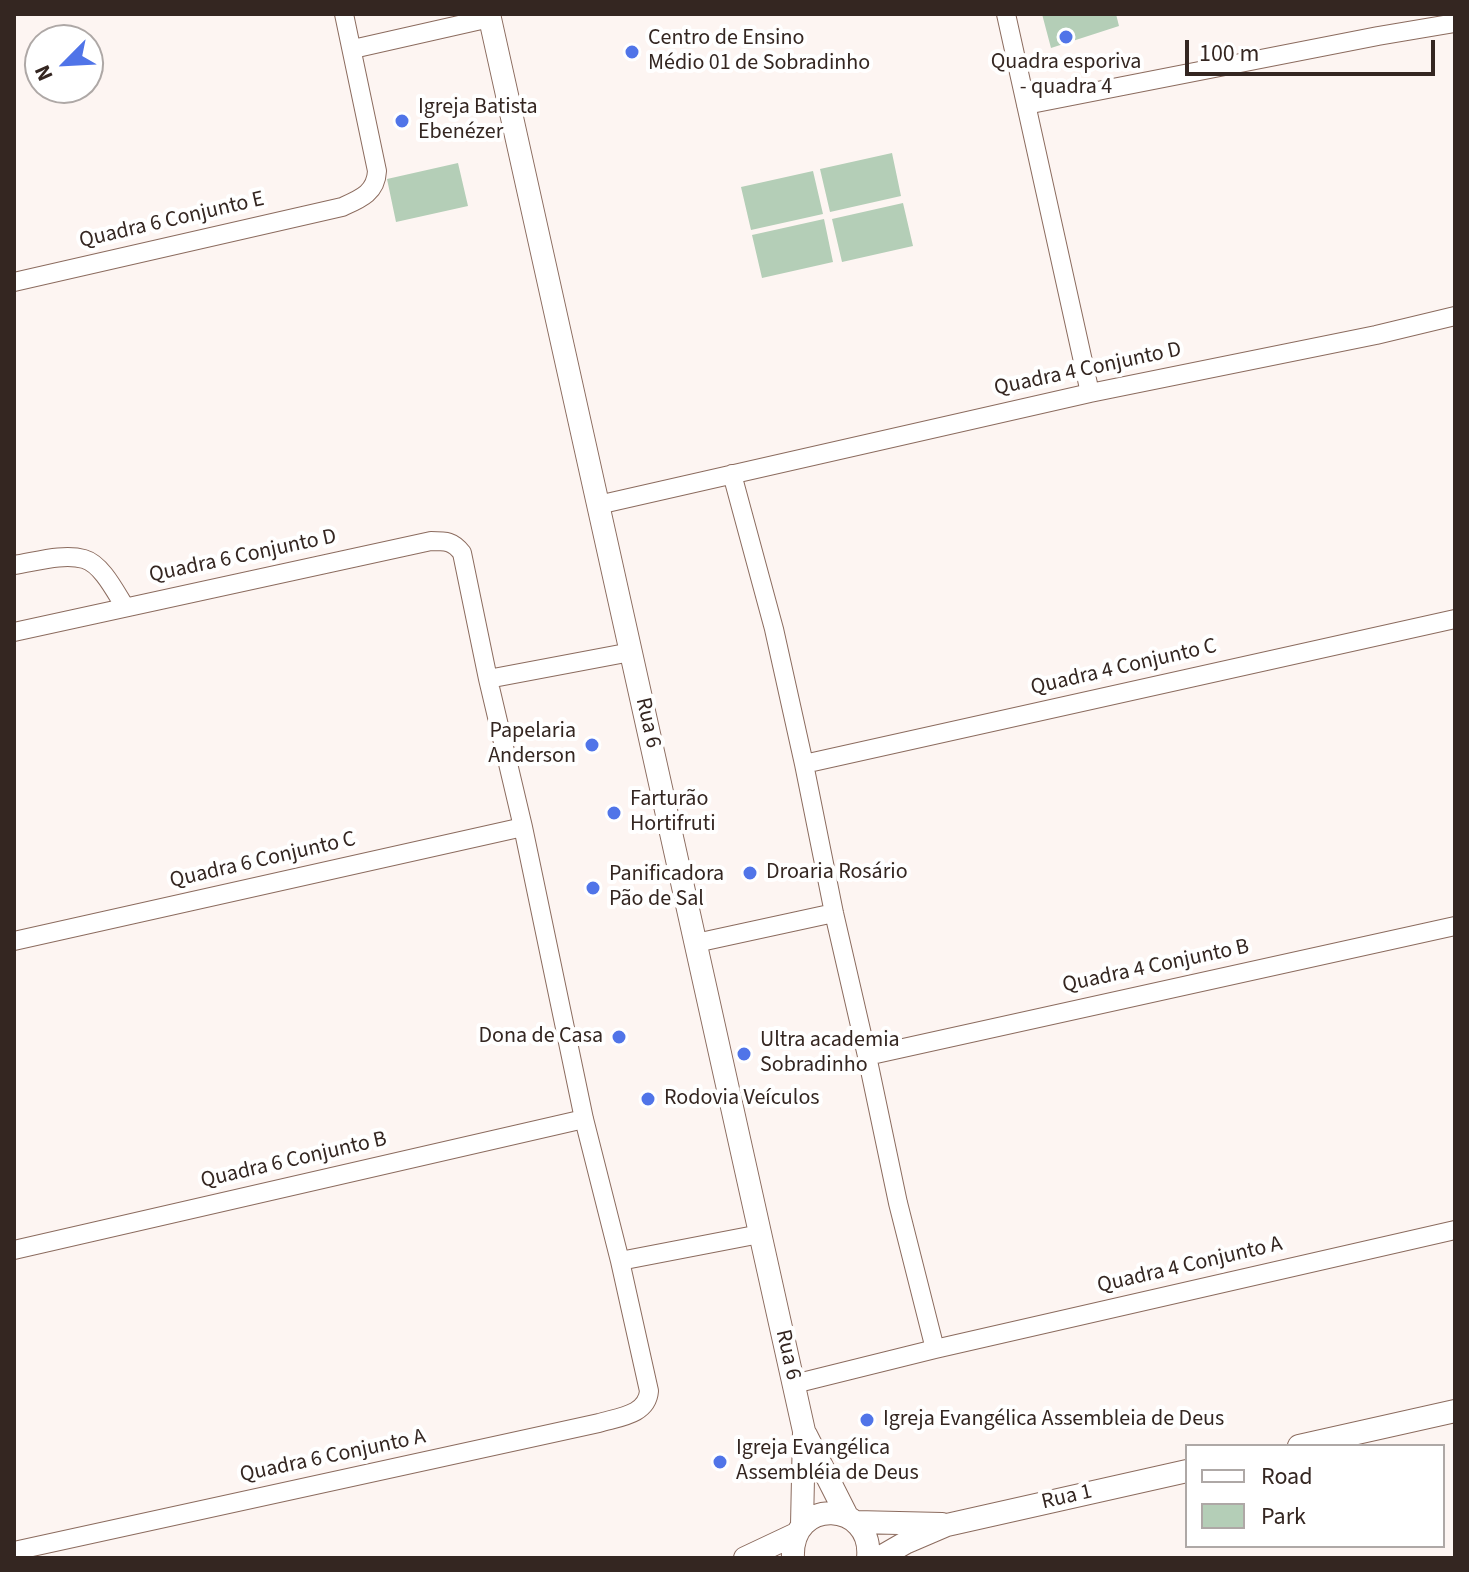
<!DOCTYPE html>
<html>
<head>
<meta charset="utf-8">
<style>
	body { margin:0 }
	#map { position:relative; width:1469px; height:1572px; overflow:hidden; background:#fdf5f2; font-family:"Source Sans 3",sans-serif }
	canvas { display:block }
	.frame { position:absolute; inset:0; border:16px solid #342621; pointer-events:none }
	.legend { position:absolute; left:1185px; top:1444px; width:260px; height:104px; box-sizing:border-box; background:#fff; border:2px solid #aea8a6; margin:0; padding:10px 14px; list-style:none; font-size:24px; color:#342621 }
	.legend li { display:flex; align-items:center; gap:16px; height:40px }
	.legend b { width:40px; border:2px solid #aea8a6 }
	.north { position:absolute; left:24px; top:24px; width:80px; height:80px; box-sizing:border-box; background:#fff; border:2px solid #aea8a6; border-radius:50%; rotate:246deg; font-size:22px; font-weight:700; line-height:32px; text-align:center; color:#342621 }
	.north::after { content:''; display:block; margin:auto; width:28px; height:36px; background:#5074e8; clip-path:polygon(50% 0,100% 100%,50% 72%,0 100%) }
	.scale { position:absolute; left:1185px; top:40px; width:250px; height:36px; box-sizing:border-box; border:4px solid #342621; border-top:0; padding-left:10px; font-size:24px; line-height:28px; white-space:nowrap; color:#342621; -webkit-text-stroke:6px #fff; paint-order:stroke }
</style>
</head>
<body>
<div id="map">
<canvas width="1469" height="1572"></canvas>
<div class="frame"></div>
<ul class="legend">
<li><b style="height:10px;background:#fff"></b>Road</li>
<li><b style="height:22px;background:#b4ceb7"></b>Park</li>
</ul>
<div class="north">N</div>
<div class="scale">100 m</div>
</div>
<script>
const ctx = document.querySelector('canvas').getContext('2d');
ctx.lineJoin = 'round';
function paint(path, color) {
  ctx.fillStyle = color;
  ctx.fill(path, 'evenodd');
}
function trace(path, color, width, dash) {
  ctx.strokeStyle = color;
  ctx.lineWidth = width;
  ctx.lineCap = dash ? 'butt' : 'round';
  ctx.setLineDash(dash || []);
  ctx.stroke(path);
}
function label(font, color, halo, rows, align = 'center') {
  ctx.font = font + ' "Source Sans 3",sans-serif';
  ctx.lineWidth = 8;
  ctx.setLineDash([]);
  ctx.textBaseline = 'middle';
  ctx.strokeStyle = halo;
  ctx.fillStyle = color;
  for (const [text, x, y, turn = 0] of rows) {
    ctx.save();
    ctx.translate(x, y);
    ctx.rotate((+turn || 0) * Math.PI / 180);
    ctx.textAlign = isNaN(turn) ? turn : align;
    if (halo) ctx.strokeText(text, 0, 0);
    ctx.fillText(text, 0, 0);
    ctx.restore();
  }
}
const green = new Path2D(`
	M1042,14H1116L1119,26L1051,48Z
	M892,153L901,196L830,212L820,169Z
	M458,163L468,206L396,222L387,179Z
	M813,171L823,214L751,230L741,187Z
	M903,203L913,246L842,262L832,219Z
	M824,219L833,262L762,278L752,235Z`);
const minor = new Path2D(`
	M1006,14L1090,393
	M353,49L490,18
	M1026,105L1378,36L1455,23
	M14,282L342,207C360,199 376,193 377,171L344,14
	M732,474L774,629L804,764L834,913L867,1056L898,1203L935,1349
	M598,505L1090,393L1376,335L1455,316
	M14,565C35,562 63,553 84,559C102,564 116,593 125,607
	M14,632L431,541C446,541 453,541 462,553L488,679L523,827L584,1119L620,1261L649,1391C647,1415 619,1417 599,1423L14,1551
	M488,679L631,652
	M804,764L1455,619
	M14,941L523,827
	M696,943L834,913
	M867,1056L1455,926
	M14,1250L584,1119
	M620,1261L760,1234
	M794,1384L935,1349L1455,1230`);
const tertiary = new Path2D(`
	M489,14L804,1431L802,1525
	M806,1435L847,1516
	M1299,1446L1455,1411
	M856,1522L942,1524
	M745,1558L796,1534
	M793,1558C790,1496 874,1501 868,1558
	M879,1558L905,1543L947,1525L1187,1471`);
const markers = [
	[1066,37,8,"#5074e8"],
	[632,52,8,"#5074e8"],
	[402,121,8,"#5074e8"],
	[592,745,8,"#5074e8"],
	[614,813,8,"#5074e8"],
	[750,873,8,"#5074e8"],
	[593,888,8,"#5074e8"],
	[619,1037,8,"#5074e8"],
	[744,1054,8,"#5074e8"],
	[648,1099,8,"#5074e8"],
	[867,1420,8,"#5074e8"],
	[720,1462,8,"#5074e8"]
];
const poiNames = [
	["Centro de Ensino",648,39],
	["Médio 01 de Sobradinho",648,64],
	["Quadra esporiva",1066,63,"center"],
	["- quadra 4",1066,88,"center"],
	["Igreja Batista",418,108],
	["Ebenézer",418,133],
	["Papelaria",576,732,"right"],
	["Anderson",576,757,"right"],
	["Farturão",630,800],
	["Hortifruti",630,825],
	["Droaria Rosário",766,873],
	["Panificadora",609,875],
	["Pão de Sal",609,900],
	["Dona de Casa",603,1037,"right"],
	["Ultra academia",760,1041],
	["Sobradinho",760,1066],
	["Rodovia Veículos",664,1099],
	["Igreja Evangélica Assembleia de Deus",883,1420],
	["Igreja Evangélica",736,1449],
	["Assembléia de Deus",736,1474]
];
const streetNames = [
	["Quadra 6 Conjunto E",172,221,-13],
	["Quadra 4 Conjunto D",1088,370,-12],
	["Quadra 6 Conjunto D",243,557,-12],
	["Quadra 4 Conjunto C",1124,668,-13],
	["Rua 6",647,723,77],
	["Quadra 6 Conjunto C",263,861,-13],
	["Quadra 4 Conjunto B",1156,967,-12],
	["Quadra 6 Conjunto B",294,1161,-13],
	["Quadra 4 Conjunto A",1190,1266,-13],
	["Rua 6",787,1355,77],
	["Quadra 6 Conjunto A",333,1457,-12],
	["Rua 1",1067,1498,-13]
];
paint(green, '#b4ceb7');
trace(minor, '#8b6b5e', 20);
trace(tertiary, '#8b6b5e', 24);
trace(minor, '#fff', 18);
trace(tertiary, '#fff', 22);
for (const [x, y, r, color] of markers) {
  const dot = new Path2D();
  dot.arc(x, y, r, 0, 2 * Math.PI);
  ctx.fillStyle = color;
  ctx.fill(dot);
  trace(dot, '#fff', 3);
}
label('22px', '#342621', '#fff', poiNames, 'left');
label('22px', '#342621', '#fff', streetNames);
</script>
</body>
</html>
